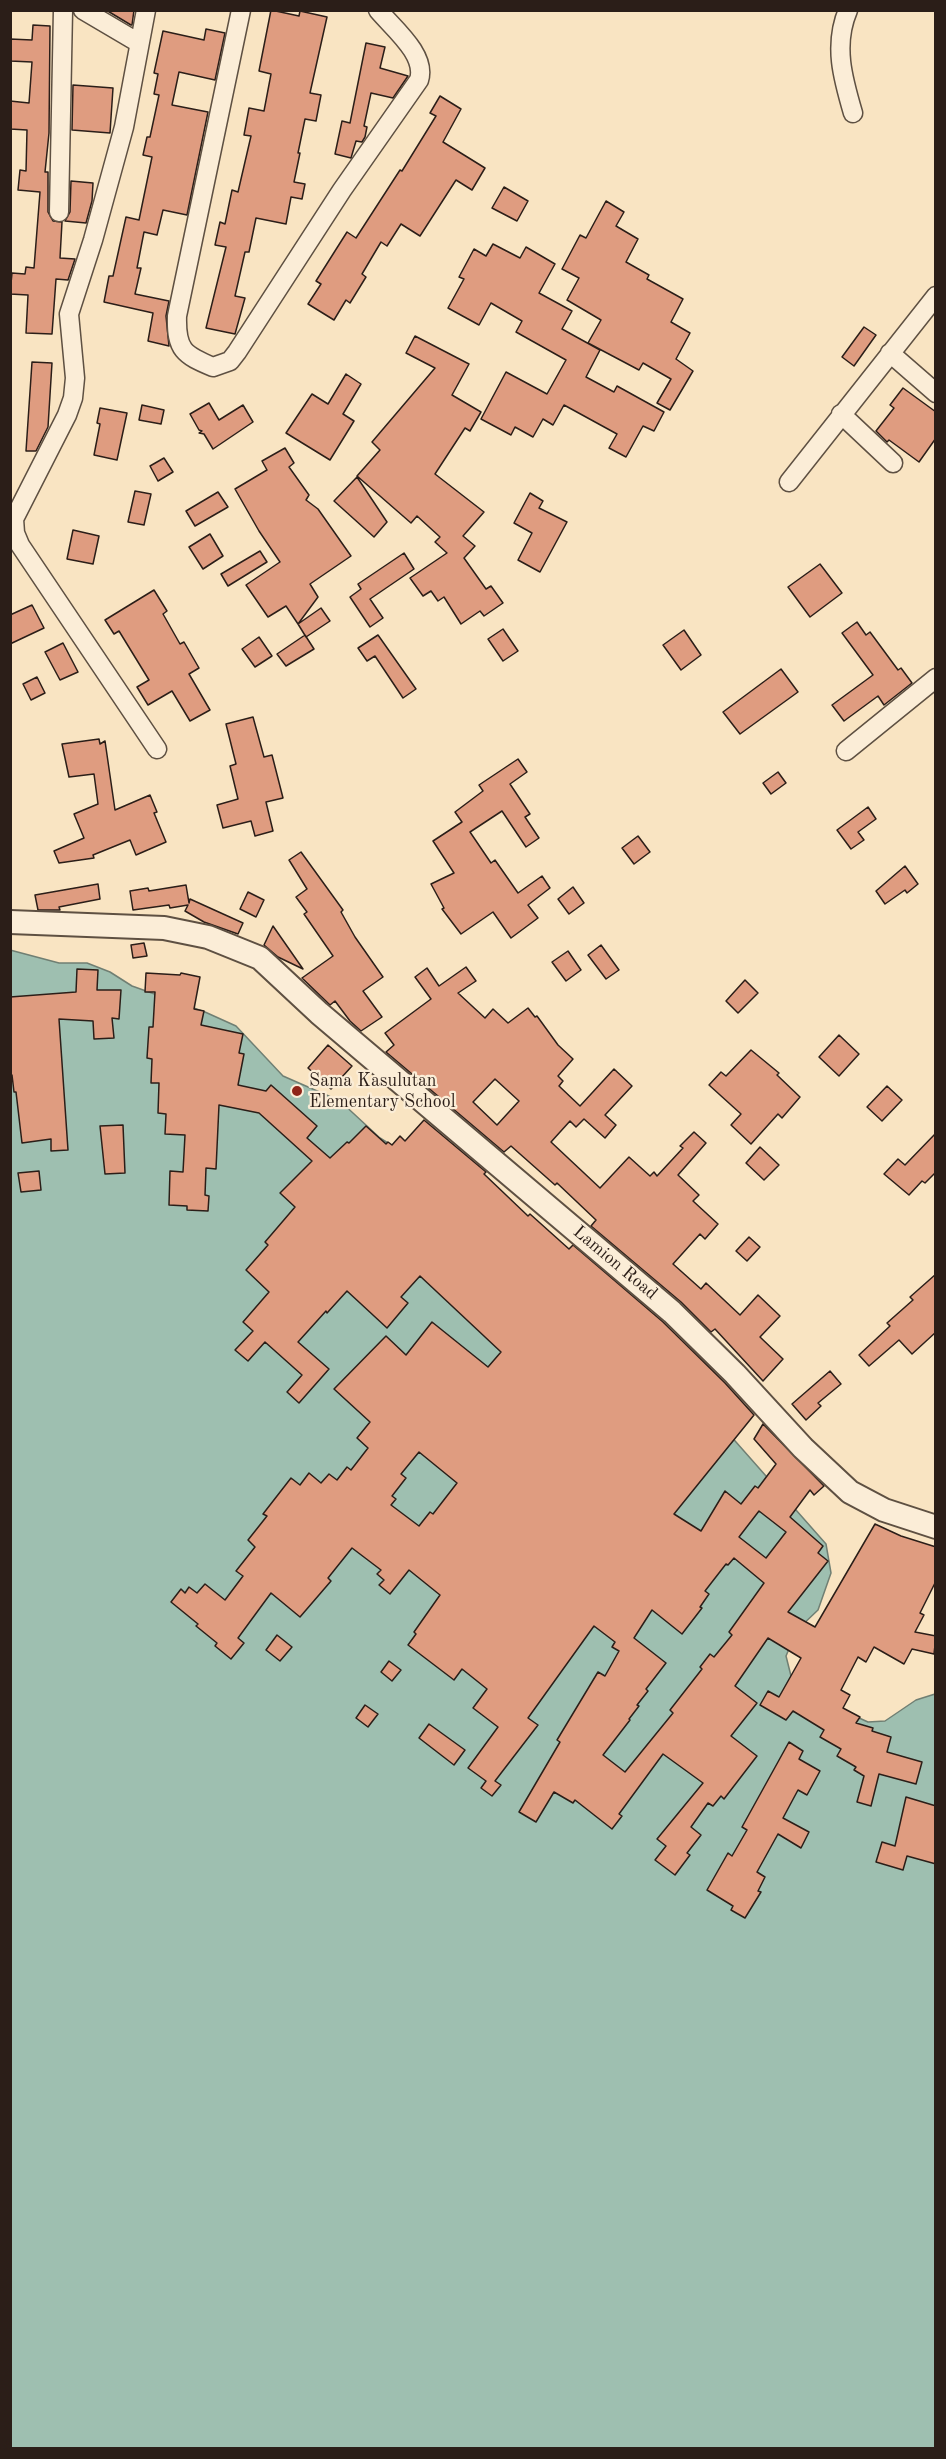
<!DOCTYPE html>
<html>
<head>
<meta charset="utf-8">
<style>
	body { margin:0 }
	#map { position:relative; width:946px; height:2459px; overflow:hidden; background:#f9e4c2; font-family:"Old Standard TT",serif }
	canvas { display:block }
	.frame { position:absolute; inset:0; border:12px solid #2b1e18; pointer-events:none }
</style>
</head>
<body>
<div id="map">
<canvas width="946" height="2459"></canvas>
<div class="frame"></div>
</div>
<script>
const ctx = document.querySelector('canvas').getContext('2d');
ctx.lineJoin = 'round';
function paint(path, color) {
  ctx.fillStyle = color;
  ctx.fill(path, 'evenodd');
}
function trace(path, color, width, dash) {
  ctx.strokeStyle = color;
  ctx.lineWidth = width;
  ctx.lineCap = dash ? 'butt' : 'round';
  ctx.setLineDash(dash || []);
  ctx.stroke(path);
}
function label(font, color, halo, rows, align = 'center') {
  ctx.font = font + ' "Old Standard TT",serif';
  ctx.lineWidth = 4.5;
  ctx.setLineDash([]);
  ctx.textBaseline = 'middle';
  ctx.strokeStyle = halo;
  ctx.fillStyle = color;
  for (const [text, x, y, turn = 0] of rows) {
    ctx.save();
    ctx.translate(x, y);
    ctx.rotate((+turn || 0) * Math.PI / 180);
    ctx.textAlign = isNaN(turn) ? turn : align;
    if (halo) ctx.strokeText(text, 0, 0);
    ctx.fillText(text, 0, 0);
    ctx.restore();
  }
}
const water = new Path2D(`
	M10,950L59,963H87L110,972L132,986L205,1012L236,1026L283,1076L340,1101L380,1138L465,1191L721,1425L826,1544L831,1573L818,1610L797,1630L786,1656L791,1676L848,1713L868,1722L885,1721L916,1700L935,1694L936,2448H11Z`);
const building = new Path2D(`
	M106,10H134L132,25H131Z
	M271,10L299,16L300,11L327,17L310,93L321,95L316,121L305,119L298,153H300L294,182L305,184L302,199L291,197L286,224L256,218L249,252H245L235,296L245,298L235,334L206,328L226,247L215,245L220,222L225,224L232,190L238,192L251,136L244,135L249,108L264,111L271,74L259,71Z
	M33,25L50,26L49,133L45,172H48V212L53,221L62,222L60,258L75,259L68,280L56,279L52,334L26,333L28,295L10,294L12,273L25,274L26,267L34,268L40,192L18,190L20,170L26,171L27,130L10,129V101L29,103L32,62L10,61V39L32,40Z
	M206,29L225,33L215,80L179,72L172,105L208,112L187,215L163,210L157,235L144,232L137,268H141L135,294L169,301L166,316L169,346L148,341L153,313L104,302L109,276H113L126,217L139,220L152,157L143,155L147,137H150L159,95L154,94L158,74L154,73L163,31L204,40Z
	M366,43L385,47L380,68L408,76L393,98L371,93L364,126L367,127L365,137L362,142L356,141L351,158L335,154L342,121L350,123Z
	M73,85L113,88L110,133L72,130Z
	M440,96L461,109L443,142L485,168L472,190L456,180L420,236L401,224L387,246L381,242L362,274L366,277L350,303L346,300L334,320L308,304L321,284L316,281L347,232L356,238L400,170L402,171L436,116L430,113Z
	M71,181L93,183L92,201L86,223L65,221L70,212Z
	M504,187L528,201L517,221L492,208Z
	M606,201L624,212L616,226L638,239L626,262L649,275L647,279L683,299L671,322L690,333L676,359L693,371L670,410L657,403L671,379L643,363L639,370L588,343L601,320L567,300L579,278L562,269L580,235L586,238Z
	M493,244L520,258L526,247L555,264L539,293L572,311L562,329L600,350L586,377L614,392L617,386L664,412L654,431L643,426L626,457L609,448L617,434L564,405L553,425L543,419L533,437L515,427L511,435L481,419L506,372L547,394L566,360L516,332L522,321L491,303L479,325L448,308L464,279L459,277L474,249L486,256Z
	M864,327L876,335L854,366L842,357Z
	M415,336L469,364L452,395L481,412L470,431L465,428L435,474L484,512L463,536L475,546L464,558L486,589L491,586L503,603L484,616L480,611L461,624L444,597L438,601L431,591L423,596L410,578L447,553L435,542L440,537L417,516L411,523L357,476L380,450L372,442L435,368L406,353Z
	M32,362L52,363L48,427L36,451H26Z
	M346,374L361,384L343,414L354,421L330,460L286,433L312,394L328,404Z
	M903,388L936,412V438L919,462L889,440L887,442L876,431L894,408L890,405Z
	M209,403L219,420L243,405L253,422L213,449L204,434L199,433L202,431L199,430L190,414Z
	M142,405L164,410L161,424L139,420Z
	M100,408L127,413L117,460L94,455L100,424L97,423Z
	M285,448L294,463L289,467L309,495L306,500L318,509L351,556L310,584L318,597L298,624L286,606L268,617L246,585L280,562L259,531L235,489L267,470L262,461Z
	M164,458L173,472L158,481L150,466Z
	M357,477L387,522L374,537L334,501Z
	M135,491L151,494L144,525L128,522Z
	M218,492L228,507L195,526L186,511Z
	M530,493L543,501L539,508L567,522L540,572L518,560L532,533L514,523Z
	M73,530L99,536L93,564L67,559Z
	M210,534L223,556L203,569L189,547Z
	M260,551L267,562L228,586L221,574Z
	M404,553L414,569L370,599L383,618L370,627L350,597L361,589L358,584Z
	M820,564L842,593L810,617L788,587Z
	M154,590L167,611L163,614L180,644L184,642L199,668L189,674L210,710L190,721L172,691L148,705L137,687L149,680L119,631L114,634L105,620Z
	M32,605L44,628L10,644V615Z
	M321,608L330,621L306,637L298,624Z
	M857,622L866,635L870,632L898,670L901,668L912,683L884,705L878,696L844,721L832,705L873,675L842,633Z
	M503,629L518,651L503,661L488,639Z
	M684,630L701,655L681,670L663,645Z
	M305,635L314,649L286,666L277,654Z
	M378,635L416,689L403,698L375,656L367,661L358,648Z
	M259,637L272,656L255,667L242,649Z
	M63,643L78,672L60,680L45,652Z
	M781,669L798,692L740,734L723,712Z
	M37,677L45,693L31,700L23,684Z
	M253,717L264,757L272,755L283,798L266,802L273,831L255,836L251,821L223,828L217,805L238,799L230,766L236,764L226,724Z
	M99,739L100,744L105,741L115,810L150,795L157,812L154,813L166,842L136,855L130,840L93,855L94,858L59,863L54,851L84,838L74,814L98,804L94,774L69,777L62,744Z
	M518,759L527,772L510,784L530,814L525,817L539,838L526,847L502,811L470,832L491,863L495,860L518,893L542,876L550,888L528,905L538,918L511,938L493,912L461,934L442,909L444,908L431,884L454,873L433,841L462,822L455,812L483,791L479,785Z
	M778,772L786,783L771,794L763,783Z
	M868,807L876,819L858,832L864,840L851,849L837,830Z
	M638,836L650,852L634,864L622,848Z
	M301,852L343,910L341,912L355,937L383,977L363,991L382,1017L361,1031L350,1021L335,1001L330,1005L302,978L333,956L304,914L307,912L296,897L307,889L289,860Z
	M905,866L918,884L907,893L905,890L885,904L876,891Z
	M98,884L100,899L59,907L60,910H38L35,895Z
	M186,885L189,903L190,899L243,923L238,934L204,922L185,911L188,905L170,908L169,905L133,910L130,891L148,888L149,891Z
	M573,887L584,903L569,914L558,899Z
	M248,892L264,900L256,917L240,909Z
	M273,926L303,969L278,957L264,945Z
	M144,943L147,956L133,958L131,945Z
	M601,945L619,970L606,979L588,955Z
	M568,951L581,970L566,981L552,962Z
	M466,967L476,981L458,993L485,1018L493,1009L508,1023L528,1008L535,1017L537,1016L558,1045L573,1059L558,1076L563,1081L559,1086L580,1106L614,1069L632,1086L605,1115L616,1125L605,1138L584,1119L576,1127L570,1121L551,1142L600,1188L629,1157L650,1176L654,1172L657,1176L683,1148L680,1146L694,1132L706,1143L678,1175L699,1195L693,1201L718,1224L705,1239L700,1234L673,1264L701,1289L706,1283L740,1315L758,1295L780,1316L760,1337L783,1359L763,1381L715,1329L711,1332L681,1302L591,1226L596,1220L557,1183L555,1185L511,1146L504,1152L386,1052L394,1045L385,1033L431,999L415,977L427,968L439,986ZM495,1079L519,1101L497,1125L473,1102Z
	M77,969L98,970L97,990H121L119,1019L112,1018L114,1038L94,1039L93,1021L59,1019L68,1150L51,1151V1139L22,1143L16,1092H14L12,1075H10V997L76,992Z
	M146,973L180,975L181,973L200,977L194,1009L204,1011L201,1025L243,1034L239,1053L244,1054L238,1085L266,1091L271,1085L317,1126L307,1138L330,1158L347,1142L349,1143L366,1126L386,1144L388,1142L392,1145L400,1136L405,1141L424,1120L486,1172L484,1174L528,1216L530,1214L569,1249L573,1245L663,1322L725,1383L754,1415L674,1514L701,1531L725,1491L741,1504L755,1486L758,1488L776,1464L754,1439L763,1424L824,1486L814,1495L810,1490L790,1517L823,1546L818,1553L828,1561L788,1612L815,1627L875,1524L901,1536L936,1547V1581L920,1613L924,1615L915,1632L936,1636L934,1654L912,1649L904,1664L874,1647L866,1662L858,1657L841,1690L850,1695L843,1708L860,1717L856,1723L873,1728L872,1731L891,1737L887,1752L922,1762L916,1784L879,1774L871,1806L857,1802L864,1776L854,1770L856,1767L837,1756L841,1749L820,1737L824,1730L793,1711L786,1720L760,1705L768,1691L779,1697L801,1658L768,1638L735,1686L757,1703L731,1736L757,1756L724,1799L721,1796L713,1806L708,1803L691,1827L701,1835L687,1853L690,1855L675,1875L655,1860L666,1846L657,1839L703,1783L663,1754L619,1814L622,1816L612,1829L575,1800L573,1803L554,1792L536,1822L519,1812L560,1742L557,1740L598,1672L605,1676L619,1651L612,1647L615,1642L594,1626L528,1718L538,1725L495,1781L501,1785L492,1796L481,1788L486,1781L468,1768L498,1727L473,1708L487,1689L462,1669L454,1680L408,1645L416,1634L414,1632L440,1595L409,1570L390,1594L379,1585L384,1580L377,1574L381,1570L352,1548L328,1578L331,1581L300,1617L271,1593L238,1638L244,1643L231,1659L215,1646L217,1643L196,1626L198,1624L171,1602L181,1589L185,1593L189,1587L197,1593L205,1584L225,1600L243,1576L236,1571L255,1547L248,1540L267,1516L263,1514L291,1478L300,1485L309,1473L321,1483L329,1474L337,1480L347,1467L351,1470L368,1448L357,1438L370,1422L334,1389L386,1336L406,1355L432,1322L488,1367L501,1352L420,1276L401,1297L408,1303L387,1328L347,1291L327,1313L326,1311L298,1342L329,1369L299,1403L287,1392L302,1375L265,1342L248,1361L235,1350L253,1331L243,1322L269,1292L246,1270L268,1245L265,1242L295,1207L280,1193L312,1161L259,1113L219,1105L216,1169L206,1168L205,1195L209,1196L208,1211L187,1210V1206L169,1205L170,1171L183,1172L185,1135L165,1134L166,1114L158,1113L159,1083H151L152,1059L147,1058L149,1027H153L155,992H145ZM419,1452L457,1483L433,1514L430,1512L419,1526L391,1505L396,1499L392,1496L406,1478L401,1474ZM759,1511L786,1532L766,1558L739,1537ZM734,1558L764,1583L729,1632L732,1635L714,1657L710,1654L700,1667L702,1669L670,1710L673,1713L625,1772L603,1755L630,1720L629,1719L639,1706L637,1705L648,1691L646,1689L666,1663L634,1638L652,1610L682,1634L702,1608L700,1607L709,1594L705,1591L726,1564L728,1565Z
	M745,980L758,993L738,1013L726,1001Z
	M839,1035L859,1054L839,1076L819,1057Z
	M328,1045L352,1066L331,1089L308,1068Z
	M751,1050L779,1073L777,1075L800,1097L782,1118L778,1114L751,1144L731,1125L741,1114L709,1085L721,1072L726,1076Z
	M887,1086L902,1100L882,1121L867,1107Z
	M123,1125L125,1173L105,1174L100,1126Z
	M936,1133V1172L925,1183L922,1181L909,1195L884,1174L898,1159L905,1165Z
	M760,1147L779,1165L764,1180L746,1163Z
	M39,1171L41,1190L21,1192L18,1173Z
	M749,1237L760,1247L747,1261L736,1251Z
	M936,1274V1332L912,1354L899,1340L869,1366L859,1355L890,1326L887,1323L913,1300L910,1297Z
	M830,1371L841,1384L818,1403L821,1406L806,1420L792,1404Z
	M277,1635L292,1647L280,1661L266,1650Z
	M389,1661L401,1670L392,1681L381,1672Z
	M365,1705L378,1714L368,1727L356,1718Z
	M429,1724L465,1750L454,1765L419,1738Z
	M789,1742L803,1751L799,1759L820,1771L807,1795L798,1790L783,1818L809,1832L801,1848L778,1834L757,1872L765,1877L758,1891L761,1892L745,1918L731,1910L733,1906L707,1890L728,1853L732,1856L747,1830L742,1827Z
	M906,1797L936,1806V1864L907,1856L903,1870L876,1862L882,1842L895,1846Z`);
const minor = new Path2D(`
	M83,10L139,43
	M146,10L124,127L93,240L69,314L75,378L73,398L67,415L14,519L15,533L20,545L157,749
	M241,10L177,316C176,350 184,355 213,367L230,361L237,352L342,190L419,80C427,55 393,28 378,10
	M848,10C833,45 843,79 853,113
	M59,212L63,10
	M890,353L936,393
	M841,414L893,463
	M789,482L936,296
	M846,751L936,678`);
const tertiary = new Path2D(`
	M10,922L164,928L208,937L260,958L319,1013L672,1312L735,1374L803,1448L850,1492L884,1510L936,1527`);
const markers = [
	[297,1091,6,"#8f2418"]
];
const poiNames = [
	["Sama Kasulutan",309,1081],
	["Elementary School",309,1102]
];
const streetNames = [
	["Lamion Road",615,1263,40]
];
paint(water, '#9ebfb0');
trace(water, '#707f73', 1.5);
paint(building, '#df9c80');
trace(building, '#2b1e18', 1.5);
trace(minor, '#5e5042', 21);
trace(tertiary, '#5e5042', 26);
trace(minor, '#fbedd7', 18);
trace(tertiary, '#fbedd7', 22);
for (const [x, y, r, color] of markers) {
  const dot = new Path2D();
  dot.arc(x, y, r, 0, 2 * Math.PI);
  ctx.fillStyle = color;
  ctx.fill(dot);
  trace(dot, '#fbedd7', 2);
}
label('18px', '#2b1e18', '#fbedd7', poiNames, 'left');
label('18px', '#2b1e18', '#fbedd7', streetNames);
</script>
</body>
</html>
